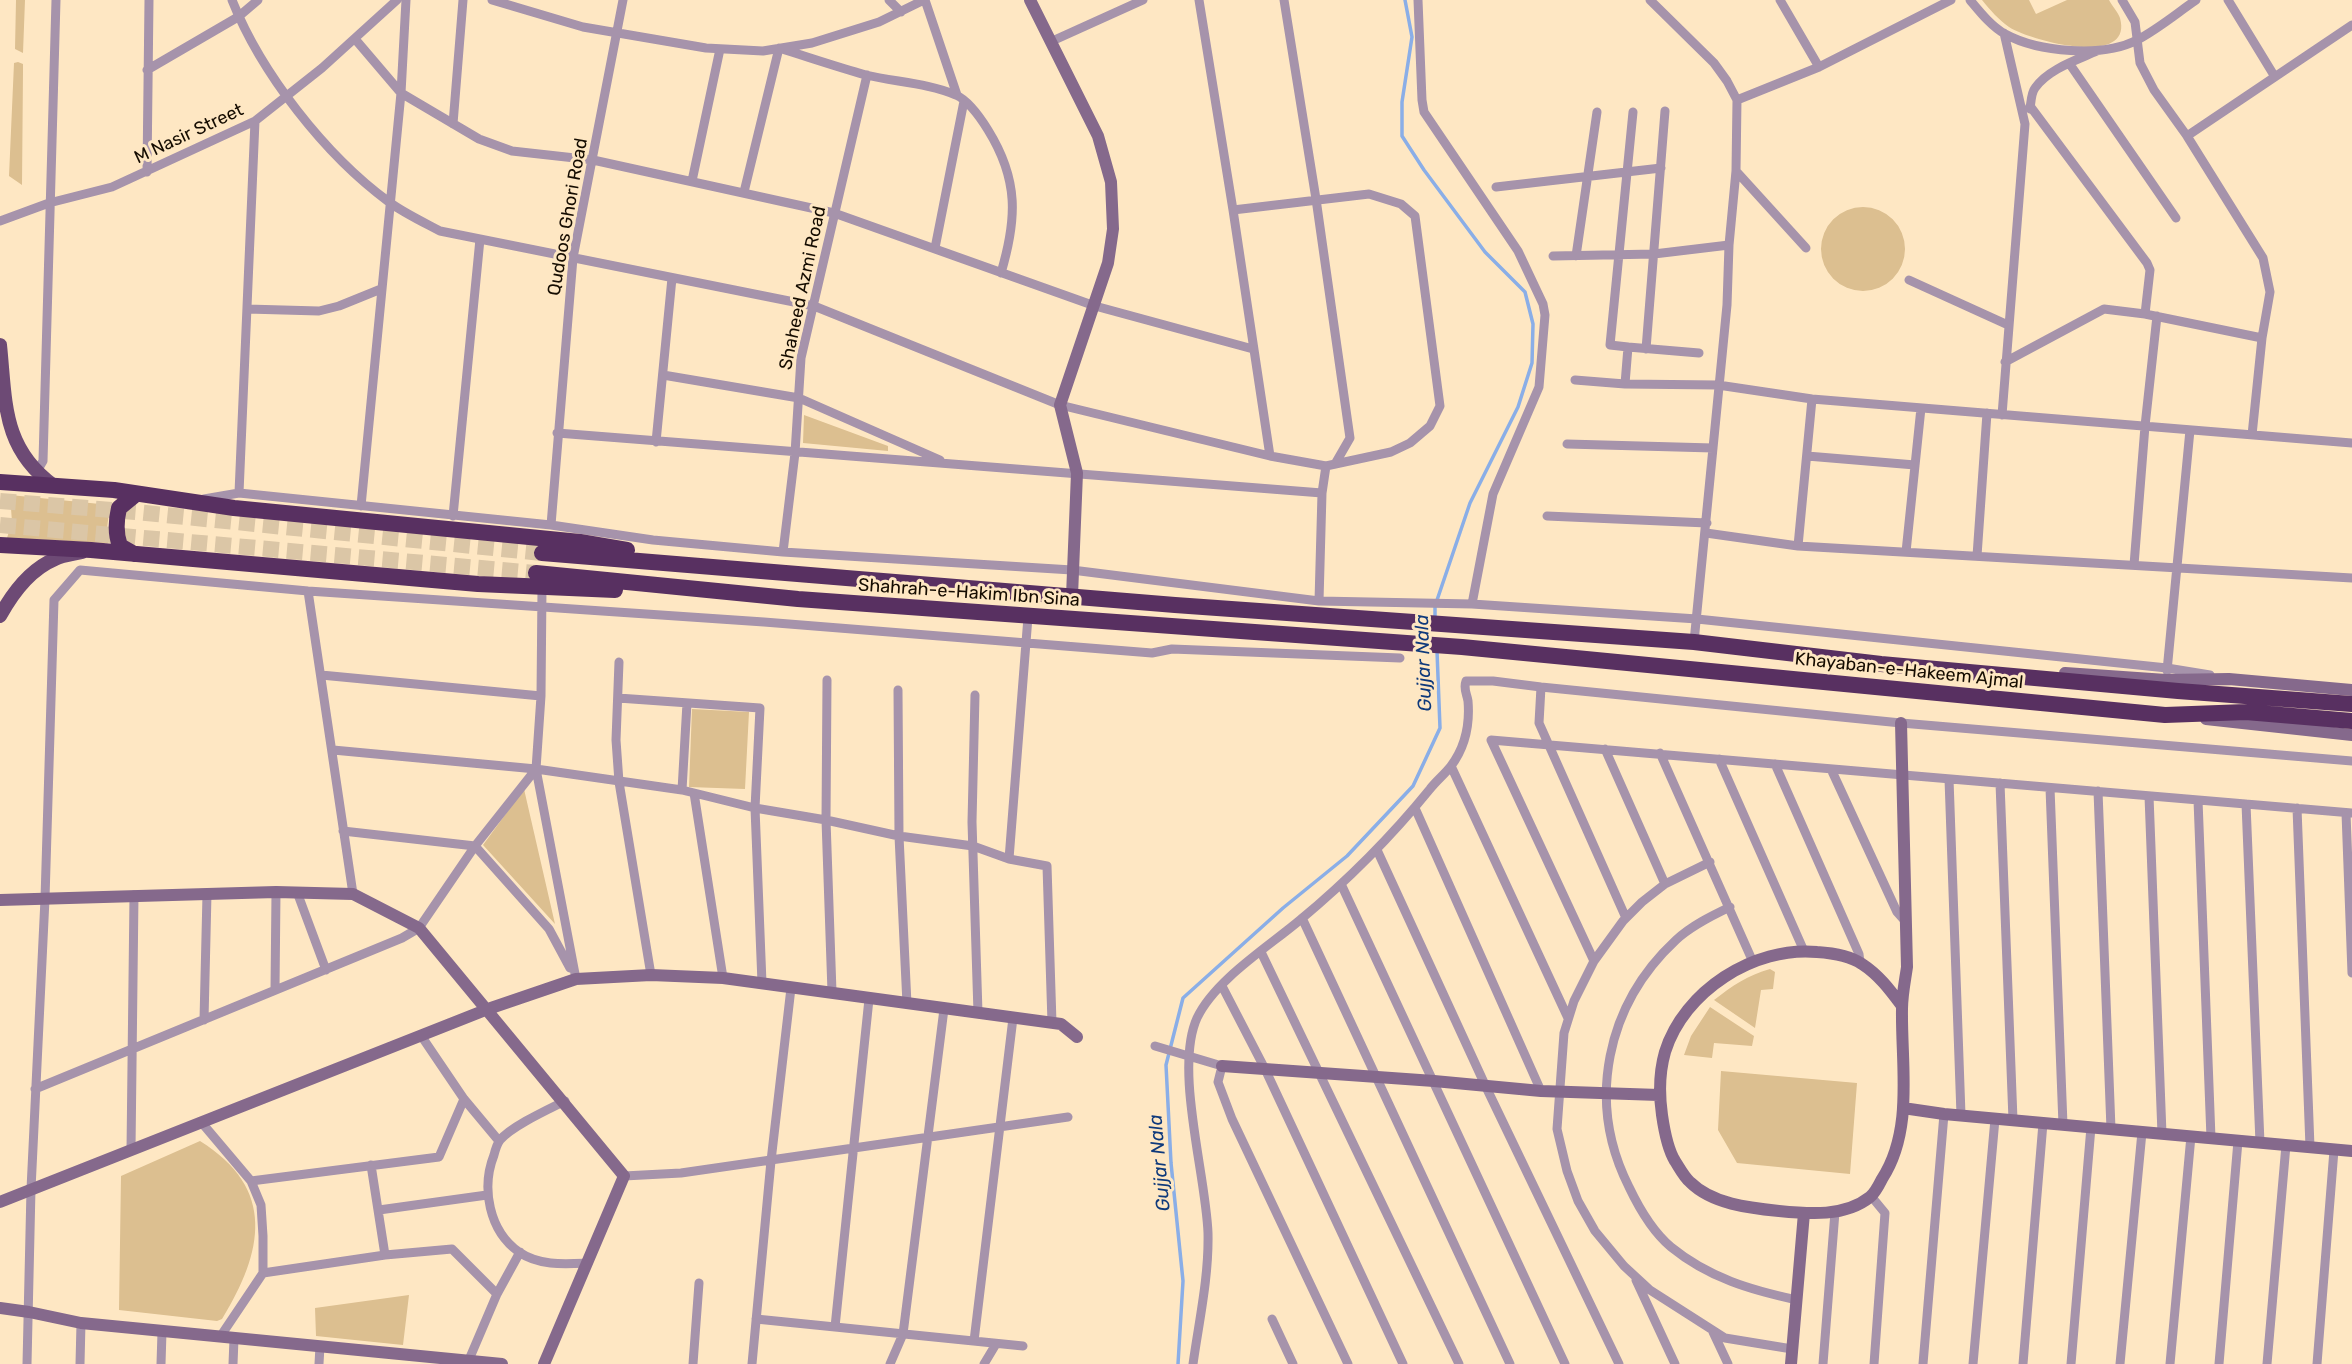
<!DOCTYPE html>
<html>
<head>
<meta charset="utf-8">
<style>
	body { margin:0 }
	canvas { display:block; background:#fee7c3 }
</style>
</head>
<body>
<canvas width="2352" height="1364"></canvas>
<script>
const ctx = document.querySelector('canvas').getContext('2d');
ctx.lineJoin = 'round';
function paint(path, color) {
  ctx.fillStyle = color;
  ctx.fill(path, 'evenodd');
}
function trace(path, color, width, dash) {
  ctx.strokeStyle = color;
  ctx.lineWidth = width;
  ctx.lineCap = dash ? 'butt' : 'round';
  ctx.setLineDash(dash || []);
  ctx.stroke(path);
}
function label(font, color, halo, rows, align = 'center') {
  ctx.font = font + ' Rubik,sans-serif';
  ctx.lineWidth = 6;
  ctx.setLineDash([]);
  ctx.textBaseline = 'middle';
  ctx.strokeStyle = halo;
  ctx.fillStyle = color;
  for (const [text, x, y, turn = 0] of rows) {
    ctx.save();
    ctx.translate(x, y);
    ctx.rotate((+turn || 0) * Math.PI / 180);
    ctx.textAlign = isNaN(turn) ? turn : align;
    if (halo) ctx.strokeText(text, 0, 0);
    ctx.fillText(text, 0, 0);
    ctx.restore();
  }
}
const green = new Path2D(`
	M16,0H25L23,53L15,49Z
	M1982,0H2029L2036,14L2067,0H2109C2112,6 2118,12 2120,18C2134,69 2028,40 2009,27C1999,20 1990,10 1982,0Z
	M18,62L23,64V71L22,185L9,176L14,63Z
	M1821 249a42 42 0 1 1 84 0a42 42 0 1 1-84 0Z
	M804,415L888,446V451L803,443Z
	M10,495L110,505L107,528L108,543L7,538L12,522Z
	M692,709L749,712L745,789L689,787Z
	M524,789L555,924L483,845Z
	M1770,969L1775,972L1773,989L1761,990L1755,1028L1714,1000C1732,986 1748,975 1770,969Z
	M1710,1007L1754,1036L1752,1046L1714,1043L1712,1058L1684,1055L1691,1036Z
	M1721,1071L1857,1083L1850,1174L1737,1163L1718,1130Z
	M200,1141C277,1189 263,1252 222,1319L217,1321L119,1310L121,1176Z
	M409,1295L403,1345L316,1336L315,1308Z`);
const stream = new Path2D(`
	M1405,0L1412,37L1402,102V136L1424,170L1485,252L1525,292L1533,324L1532,363L1518,407L1470,503L1435,606V619
	M1178,1364L1183,1281L1171,1163L1166,1065L1183,998L1283,908L1347,856L1413,786L1440,728L1437,651`);
const highwayTunnel = new Path2D(`
	M0,501L136,512L542,553
	M0,525L536,573`);
const street = new Path2D(`
	M232,0C261,73 325,155 389,202C404,213 423,222 440,231L814,306L1060,405L1270,456L1326,466L1391,452L1410,443L1430,426L1440,406L1415,216L1401,204L1369,194L1233,210
	M492,0L583,27L706,48L763,51L812,43L879,22L924,0
	M889,0L901,12
	M925,0L957,95
	M1199,0L1233,210L1270,456
	M1284,0L1316,199L1350,438L1335,464
	M1418,0L1422,100L1424,112L1518,251L1543,304L1545,315L1539,387L1493,494L1472,604
	M1650,0L1714,63L1727,81L1737,100L1736,171L1729,245L1727,305L1694,642
	M1780,0L1819,67
	M1970,0C1980,12 1991,26 2005,34C2038,52 2103,58 2137,40C2158,29 2177,13 2196,0
	M2122,0L2135,22L2140,63L2154,90L2187,136L2263,258L2270,292L2262,338L2252,435
	M2228,0L2275,77
	M355,39L401,93L479,139L512,151L593,160L834,213L1095,306L1253,349
	M1050,42L1143,0
	M2069,63L2176,218
	M147,70L238,17L258,0
	M1737,100L1819,67L1951,0
	M2030,106L2147,263L2150,270L2145,314
	M2030,109C2031,103 2031,93 2035,88C2048,69 2077,60 2097,51
	M453,124L463,0
	M2187,136L2352,25
	M1736,171L1806,248
	M147,172L149,0
	M692,181L720,49
	M1496,187L1661,168
	M744,192L779,48C808,57 837,67 866,75C895,82 928,83 956,95C969,101 980,117 988,130C1019,180 1017,219 1001,273
	M0,221L49,203L112,187L255,121L322,68L397,0
	M935,248L964,101
	M1553,256L1654,254L1729,245
	M1576,256L1597,112
	M1909,280L2008,325
	M247,309L319,311L339,306L381,289
	M1628,347L1610,345L1633,112
	M1646,349L1665,111
	M2005,362L2104,309L2145,314L2262,338
	M663,375L799,398L940,460
	M1575,380L1625,384L1718,385L1812,399L2352,443
	M1625,384L1628,347L1699,353
	M2002,415L2025,124L2004,33
	M557,433L1322,493
	M656,442L672,278
	M1567,444L1713,448
	M1807,456L1915,465
	M36,473L43,461L56,0
	M239,493L255,121
	M204,499L239,493L551,525L653,540L783,552L1072,570L1319,601L1472,604L1697,619L2167,668L2210,675
	M361,506L401,93L406,0
	M453,516L480,239
	M1547,516L1707,523
	M551,525L573,258L623,0
	M1706,533L1798,546L2352,578
	M1798,546L1812,399
	M783,552L795,453L801,358L867,75
	M1906,552L1921,408
	M1977,556L1987,413
	M2134,565L2145,426L2157,316
	M542,588L541,696L536,769L576,979
	M308,591L353,894
	M1319,601L1322,493L1326,466
	M619,662L616,740L619,782L651,975
	M2167,671L2190,430
	M321,675L541,696
	M827,680L826,820L832,992
	M1541,687L1539,723L1626,918
	M898,690L899,836L907,1004
	M975,695L972,822L978,1013
	M618,698L760,708L755,808L762,983
	M1605,749L1665,884
	M333,750L536,769L682,790L755,808L826,820L899,836L973,846L1009,859L1047,866L1052,1023
	M1660,753L1753,962
	M1719,759L1804,951
	M1775,764L1859,954L1860,963
	M1451,766L1568,1018
	M1831,769L1897,912L1906,922
	M1949,779L1961,1115
	M2000,783L2013,1120
	M2050,788L2063,1125
	M682,790L687,703
	M2098,791L2111,1129
	M694,793L723,978
	M2149,796L2162,1134
	M2198,800L2211,1138
	M2246,804L2260,1143
	M1415,808L1541,1091
	M2297,808L2310,1147
	M2346,813L2352,973
	M343,831L475,846L549,929L570,968
	M1377,850L1486,1087L1619,1364
	M1009,859L1028,617
	M1710,862L1665,884L1642,902L1623,921L1594,961L1574,1001L1564,1033L1557,1129L1567,1171L1578,1201L1595,1231L1624,1266L1650,1290L1725,1338L1792,1349
	M1341,884L1565,1364
	M297,892L326,970
	M1730,907C1711,916 1691,926 1676,940C1606,1005 1586,1102 1629,1187C1639,1208 1653,1232 1671,1247C1709,1278 1751,1290 1797,1300
	M1302,918L1510,1364
	M1261,952L1459,1364
	M1594,961L1491,740L2352,813
	M1222,986L1265,1069L1403,1364
	M275,990L276,892
	M204,1020L207,894
	M422,1037L464,1099L499,1141
	M1155,1046L1222,1066L1218,1082L1232,1119L1348,1364
	M35,1089L402,938L419,928L475,846L536,769
	M565,1101C547,1110 512,1126 500,1140C497,1144 495,1151 494,1155C481,1188 489,1231 519,1252C539,1266 565,1264 587,1263
	M202,1123L251,1181L261,1205L263,1236V1273L220,1337
	M131,1150L134,895
	M371,1165L385,1255
	M624,1176L681,1173L1068,1117
	M251,1181L439,1157L464,1099
	M1871,1196L1885,1213L1874,1364
	M379,1210L487,1195
	M263,1273L385,1255L452,1249L497,1294
	M1636,1280L1675,1364
	M756,1319L1023,1346
	M1272,1319L1293,1364
	M835,1327L869,999
	M1713,1332L1728,1364
	M974,1341L1013,1018
	M468,1362L497,1294L520,1252
	M27,1364L31,1189L45,899L54,600L80,570L308,591L764,622L1152,653L1172,649L1400,658
	M80,1364L81,1323
	M161,1364L162,1332
	M233,1364L234,1339
	M319,1364L320,1346
	M693,1364L699,1283
	M752,1364L771,1161L791,988
	M890,1364L903,1334L944,1009
	M984,1364L996,1344
	M1193,1364C1199,1321 1209,1277 1208,1233C1206,1175 1174,1069 1197,1018C1215,980 1268,947 1300,920C1347,881 1391,837 1430,789C1436,781 1445,774 1451,766C1466,746 1470,725 1468,701C1467,694 1463,689 1466,681H1493L1541,687L1901,723L2352,761
	M1823,1364L1835,1212
	M1923,1364L1944,1114
	M1973,1364L1995,1119
	M2023,1364L2043,1123
	M2071,1364L2091,1127
	M2120,1364L2142,1132
	M2170,1364L2191,1136
	M2219,1364L2238,1141
	M2267,1364L2286,1145
	M2317,1364L2334,1150`);
const secondary = new Path2D(`
	M1030,0L1098,136L1111,182L1113,229L1108,263L1060,405L1077,473L1072,596
	M2065,673L2166,680L2229,679L2352,690
	M2206,719L2352,735
	M1901,723L1907,967C1905,981 1902,995 1902,1009C1901,1065 1914,1130 1882,1179C1879,1185 1875,1193 1870,1197C1845,1217 1809,1214 1779,1211C1749,1208 1712,1204 1690,1182C1684,1177 1679,1167 1675,1161C1667,1148 1664,1129 1662,1115C1659,1094 1659,1073 1665,1052C1684,991 1754,946 1817,952C1832,953 1849,955 1862,964C1879,975 1890,990 1902,1006
	M0,900L276,892L353,894L419,928L624,1176L544,1364
	M1222,1066L1434,1081L1541,1091L1659,1095
	M1903,1108L1944,1114L2352,1151
	M0,1202L488,1009L576,979L651,975L723,978L1061,1024L1077,1037
	M0,1308L29,1312L81,1323L502,1364
	M1791,1364L1804,1213`);
const primary = new Path2D(`
	M0,345C6,403 2,448 54,486
	M0,616C12,594 31,569 55,559C63,555 74,554 82,552`);
const highway = new Path2D(`
	M0,482L114,490L234,508L580,542L627,550
	M0,545L91,550L478,584L615,590
	M542,553L1175,605L1694,642L1881,664L2178,691L2352,704
	M134,554L120,546C115,533 116,521 119,508L136,494
	M536,573L798,599L1462,647L2165,715L2246,712L2352,721`);
const streetNames = [
	["M Nasir Street",189,134,-25],
	["Qudoos Ghori Road",568,217,-80],
	["Shaheed Azmi Road",803,288,-78],
	["Shahrah-e-Hakim Ibn Sina",969,593,4],
	["Khayaban-e-Hakeem Ajmal",1909,671,6]
];
const waterNames = [
	["Gujjar Nala",1424,663,-92],
	["Gujjar Nala",1160,1163,-95]
];
paint(green, '#dcbf90');
trace(stream, '#8aaee7', 3.5);
trace(highwayTunnel, '#dbc6a6', 16, [16, 8]);
trace(street, '#a693ab', 9);
trace(secondary, '#85698c', 12);
trace(primary, '#6d4a75', 14);
trace(highway, '#583061', 16);
label('18px', '#150c00', '#fee7c3', streetNames);
label('italic 19px', '#0e397b', '#fee7c3', waterNames);
</script>
</body>
</html>
